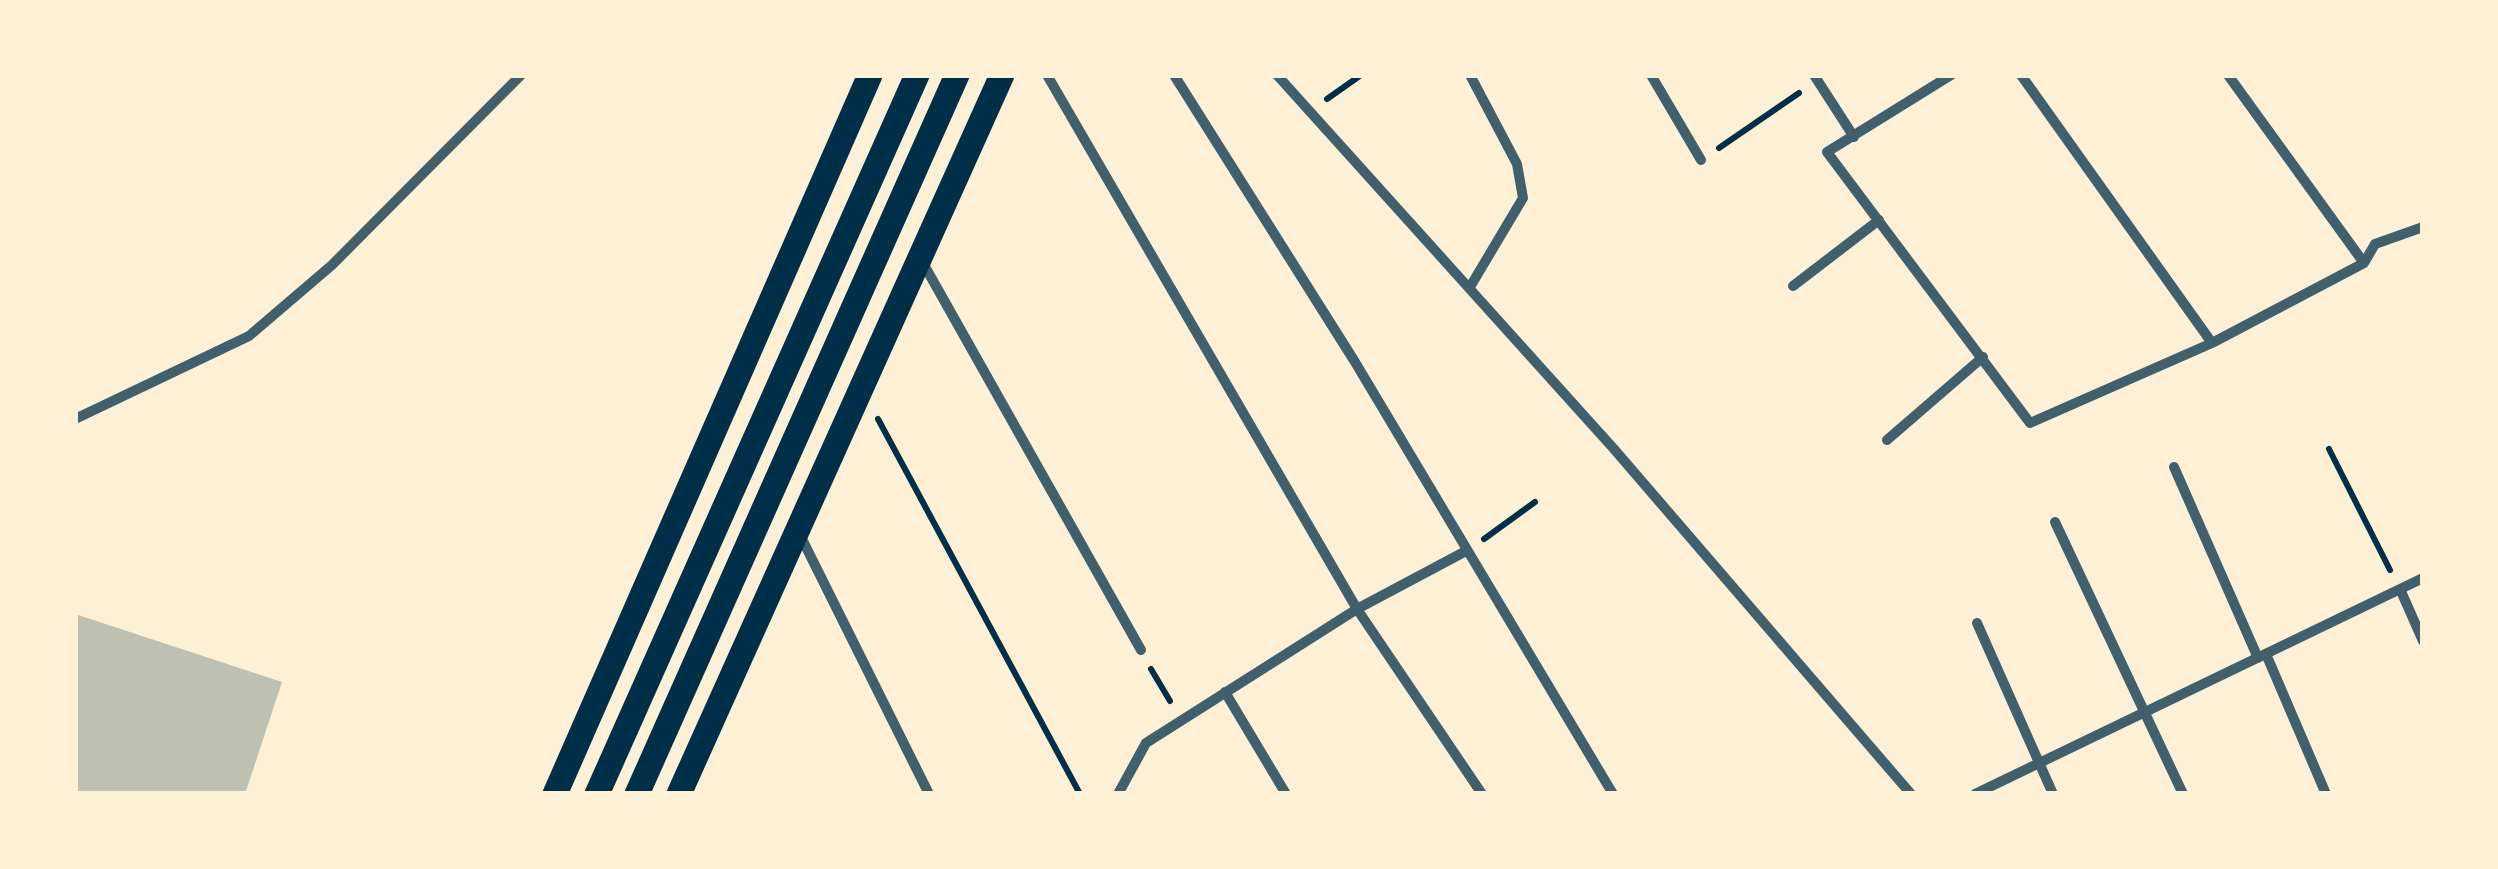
<!DOCTYPE html>
<html>
<head>
<meta charset="utf-8">
<style>
	body { margin:0 }
	#map { position:relative; width:2498px; height:869px; overflow:hidden; background:#fdf0d5; font-family:"Source Serif 4",serif }
	canvas { display:block }
	.frame { position:absolute; inset:0; border:78px solid #fdf0d5; pointer-events:none }
</style>
</head>
<body>
<div id="map">
<canvas width="2498" height="869"></canvas>
<div class="frame"></div>
</div>
<script>
const ctx = document.querySelector('canvas').getContext('2d');
ctx.lineJoin = 'round';
function paint(path, color) {
  ctx.fillStyle = color;
  ctx.fill(path, 'evenodd');
}
function trace(path, color, width, dash) {
  ctx.strokeStyle = color;
  ctx.lineWidth = width;
  ctx.lineCap = dash ? 'butt' : 'round';
  ctx.setLineDash(dash || []);
  ctx.stroke(path);
}
const building = new Path2D(`
	M75,614L282,682L245,794H75Z`);
const path = new Path2D(`
	M1327,99L1361,75
	M1719,148L1799,93
	M878,419L1080,794
	M2329,449L2390,570
	M1484,539L1535,502
	M1151,669L1170,701`);
const minor = new Path2D(`
	M1047,75L1357,609L1482,794
	M1174,75L1355,362L1613,794
	M1277,75L1614,449L1911,794
	M1651,75L1701,160
	M1814,75L1854,137
	M1951,75L1827,152L2030,423L2212,343L2364,263
	M2021,75L2212,343
	M2228,75L2364,263L2375,244L2423,227
	M923,263L1141,650
	M1793,286L1879,220
	M1470,287L1523,198L1517,164L1470,75
	M75,419L249,336L332,265L521,75
	M1887,440L1983,357
	M2174,467L2258,658
	M2055,522L2183,794
	M800,535L929,794
	M2400,589L2423,641
	M1977,623L2053,794
	M2266,654L2326,794
	M1225,692L1286,794
	M1118,794L1146,743L1357,609L1466,551
	M1975,794L2423,578`);
const primary = new Path2D(`
	M555,794L870,75
	M597,794L917,75
	M637,794L957,75
	M679,794L1002,75`);
paint(building, '#bec0b2');
trace(path, '#003049', 6);
trace(minor, '#3f606c', 10);
trace(primary, '#003049', 25);
</script>
</body>
</html>
